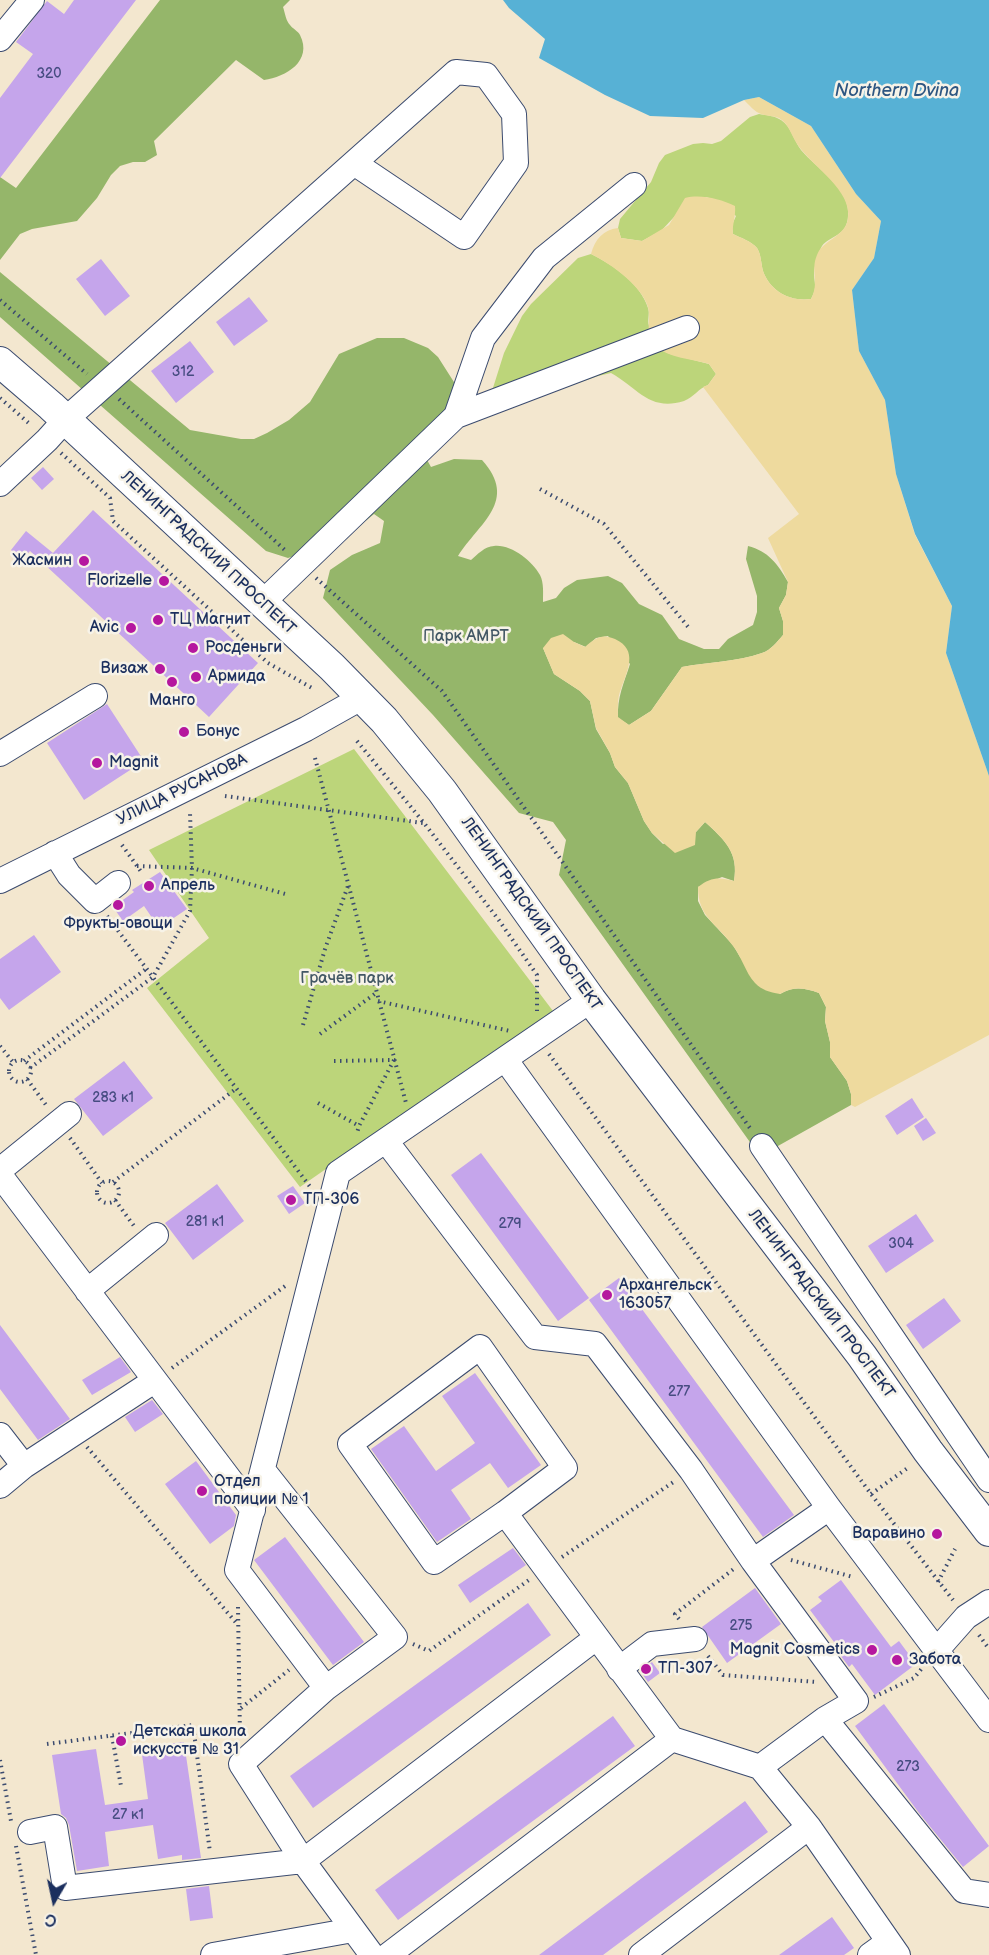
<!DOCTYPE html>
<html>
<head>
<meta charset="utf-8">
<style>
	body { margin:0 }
	#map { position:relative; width:989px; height:1955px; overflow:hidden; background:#f3e7cf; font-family:"Balsamiq Sans",sans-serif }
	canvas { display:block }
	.north { position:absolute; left:24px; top:1871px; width:60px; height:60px; -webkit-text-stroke:4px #f7f3e8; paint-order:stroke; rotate:189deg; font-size:16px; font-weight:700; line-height:24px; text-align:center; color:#1b2f5e }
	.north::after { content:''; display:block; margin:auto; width:21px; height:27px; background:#1b2f5e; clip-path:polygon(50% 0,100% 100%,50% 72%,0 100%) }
</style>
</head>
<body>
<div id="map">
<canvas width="989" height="1955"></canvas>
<div class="north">С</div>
</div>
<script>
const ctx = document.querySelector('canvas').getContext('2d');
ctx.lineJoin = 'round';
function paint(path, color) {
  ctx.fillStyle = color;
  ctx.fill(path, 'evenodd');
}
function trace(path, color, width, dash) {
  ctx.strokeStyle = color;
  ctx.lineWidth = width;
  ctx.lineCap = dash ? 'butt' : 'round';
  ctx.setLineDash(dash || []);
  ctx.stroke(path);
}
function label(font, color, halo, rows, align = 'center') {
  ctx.font = font + ' "Balsamiq Sans",sans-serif';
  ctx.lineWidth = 5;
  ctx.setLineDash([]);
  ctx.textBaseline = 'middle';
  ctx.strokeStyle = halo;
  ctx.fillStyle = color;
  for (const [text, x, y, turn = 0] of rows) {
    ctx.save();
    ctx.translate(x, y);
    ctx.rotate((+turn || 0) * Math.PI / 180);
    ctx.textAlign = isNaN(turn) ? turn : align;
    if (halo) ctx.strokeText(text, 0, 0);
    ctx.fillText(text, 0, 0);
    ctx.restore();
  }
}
const green = new Path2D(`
	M759,114C766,115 775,116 781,120C791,126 794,141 801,150C817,169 851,189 848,216C847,237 830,235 822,246C819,251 814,267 814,273C814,285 818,286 811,299C790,302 770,291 763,271C761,263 761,254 757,248C751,241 741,238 733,234L732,225L736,216L716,200L706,197L675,216L661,231L642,241L621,238L618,228L620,219L651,182L659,163L665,155L693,144L703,143L712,144L721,141L750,117Z
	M591,254C612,264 641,284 648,308C650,314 647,320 649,326C651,333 654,341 657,348L670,354L709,364L716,374L708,385C699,388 694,397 684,401C649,412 637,387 611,373L598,376L519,404L492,391L504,353L522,316L531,304L578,258Z
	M354,749L553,1011L300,1187L147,988L209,938L149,850Z`);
const forest = new Path2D(`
	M160,0H290L283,7C285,13 286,21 290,25C293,29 298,31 300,35C313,61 286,77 264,80L236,60L154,141L157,155L145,162H133L120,166L111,175L97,198L77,221L32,229L20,234L0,260V177L16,188Z
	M0,272L190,430L241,439H254L267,433L289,420L310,402L339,354L377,338H404L428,348L438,357L459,390L426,458L431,467L454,459L482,460C519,501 479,523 458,556L471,560C477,555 485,546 494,546C511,544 532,561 540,575C544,583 543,593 543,602L556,598L564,588L577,580L608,576L622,583L639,604L662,615L679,639L704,649H719L728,639L753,625L757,612V596L746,559L748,546C768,551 778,564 788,582L786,595L779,608L783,621V635C777,642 771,650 762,653C737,662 708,662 682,667L651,711L629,725L618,718C617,697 624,683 630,664L608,636L596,638L586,647L574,642L543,648L554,674L580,691L590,701L596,729L610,753L615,767L628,783L644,821L652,833L663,844L696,832L705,822C725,840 739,853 734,881L722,877L698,887V901L705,915L733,945L740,957L780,994C794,986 804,988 819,993L826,1007L825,1021L830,1042V1057L847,1081L851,1094V1105L769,1151L752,1145L559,875L566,840L553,822L519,813L433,715L323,598L330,570L352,555L380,543L384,521L374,514L352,532L315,549L288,558L266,551L0,317Z`);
const sand = new Path2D(`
	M759,97L811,126L856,194L881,221L874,258L852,290L859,351L885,400L896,474L915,535L952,606L946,653L989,776V1035L855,1107L851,1105V1094L847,1081L830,1057V1042L825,1021L826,1007L819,993C804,988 794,986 780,994C769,992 762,990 755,983C745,972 742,957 733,946C717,923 698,918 698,887C711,877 719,877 734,881C739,853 725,840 705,822L696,832L695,845L675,853L652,833L644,821L628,783L615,767L610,753L596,728L590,701L580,691L554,674L543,648L551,638L563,634L574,642L585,647C595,638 602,633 615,639C639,650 627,671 621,689C617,698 618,708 618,717L629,725L651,711L682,667C708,662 737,662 762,653C771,650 777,642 783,635V621L779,608L786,595L788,582L768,538L799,514L703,387L708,385L716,374L709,364C693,359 668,358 656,346C645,336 650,325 649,312C647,289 610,263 591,254C595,239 603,230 618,228L621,238L642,241L669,225L685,198C701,194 720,199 735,206C736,217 732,224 733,234C741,238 751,241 757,248C761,254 761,263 763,271C770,291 790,302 811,299C820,282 810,271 817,255C823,239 846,237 848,218C852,191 814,167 800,148C792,139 790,124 779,118C774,116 767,116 761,114C755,112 749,105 744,100Z`);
const water = new Path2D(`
	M503,0H989V776L946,653L952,606L915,534L896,474L885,400L859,351L852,290L874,258L881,221L856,194L811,126L759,97L744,100L703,118L650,116L605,95L539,58L545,39L509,8Z`);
const building = new Path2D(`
	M74,0H136L0,178V98L33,54L16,42L47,1L64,14Z
	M101,259L130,296L105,316L76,279Z
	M249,297L268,321L234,346L216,322Z
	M190,341L214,372L176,403L151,371Z
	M43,467L54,479L42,490L31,478Z
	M93,510L258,663L209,717L30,551L22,560L11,550L26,531L53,553Z
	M107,704L144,761L84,800L47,743Z
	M160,872L187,909L159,928L144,906L123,921L113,907L134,892L132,890Z
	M34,935L61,972L9,1010L0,998V959Z
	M124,1061L153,1098L103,1136L74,1099Z
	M912,1098L924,1117L897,1135L885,1116Z
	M926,1118L936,1133L923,1141L914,1126Z
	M481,1153L589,1298L558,1321L451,1175Z
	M217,1184L244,1221L193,1260L165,1223Z
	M293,1186L305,1203L289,1214L277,1196Z
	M916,1214L934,1241L886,1273L868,1246Z
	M619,1278L794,1515L763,1537L589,1300Z
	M944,1298L961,1321L923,1349L906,1325Z
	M0,1325L70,1419L38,1440L0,1389Z
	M120,1357L131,1372L92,1395L82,1380Z
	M475,1373L541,1465L508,1488L490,1463L451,1490L471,1519L437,1542L371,1449L404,1426L436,1471L475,1443L442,1396Z
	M152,1400L163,1414L135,1432L125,1417Z
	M196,1461L236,1515L234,1526L210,1544L165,1484Z
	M285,1537L364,1642L333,1665L254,1560Z
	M513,1548L526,1565L470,1603L458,1585Z
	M841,1580L891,1647L899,1641L916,1664L875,1695L852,1664L849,1667L835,1648L837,1646L810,1610L822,1601L818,1597Z
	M755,1588L781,1624L727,1663L702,1627Z
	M528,1603L551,1635L313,1808L290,1776Z
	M652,1662L660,1673L648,1682L640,1671Z
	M884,1704L989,1846L963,1867L919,1813L855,1726Z
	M613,1716L635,1746L398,1920L375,1890Z
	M184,1742L201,1858L182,1860V1855L158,1859L153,1825L105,1832L109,1866L77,1871L69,1825L66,1818L61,1814L52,1755L96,1749L105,1805L148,1799L141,1747Z
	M745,1801L768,1832L603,1955H539Z
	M209,1886L213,1918L190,1921L186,1889Z
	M832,1917L854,1948L844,1955H779Z`);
const path = new Path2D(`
	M0,300L87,374
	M0,398L31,425
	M119,399L286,551
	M61,453L110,498L113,521L268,663L312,688
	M540,489L604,524L689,628
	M316,578L442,691L752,1131
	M357,741L424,823L498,919L537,975V1011
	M315,758L406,1103
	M225,796L423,823
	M122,845L142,873
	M137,866L192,868L289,895
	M107,916L311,1188
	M378,1001L510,1031
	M303,1025L325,949L348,886
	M320,1034L376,993
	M0,1046L13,1062
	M549,1054L871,1494L953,1600
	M9 1071a11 11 0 1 1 22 0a11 11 0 1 1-22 0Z
	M24,1061L146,969
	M334,1061L394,1060L359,1126L357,1133
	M30,1068L153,977L190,911L192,868L190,813
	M27,1079L46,1105
	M318,1103L359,1126
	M70,1138L102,1183
	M97 1192a11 11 0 1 1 22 0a11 11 0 1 1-22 0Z
	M113,1182L237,1088
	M115,1200L134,1226
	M172,1368L288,1284
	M87,1447L238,1625
	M871,1494L909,1467
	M562,1557L675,1481
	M791,1560L853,1577
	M938,1582L955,1549
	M238,1607L240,1738
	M679,1619L675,1614L735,1568
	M979,1635L989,1649
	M413,1644L429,1651L529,1580
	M708,1656L723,1675L817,1682
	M874,1697L914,1678L923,1667
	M241,1708L289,1670
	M112,1736L121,1786
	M47,1744L193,1725L210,1852
	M0,1760L11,1821
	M16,1846L36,1955`);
const minor = new Path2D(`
	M0,39L32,0
	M456,416L483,338L544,258L634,185
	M0,484L47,440L65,420L456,72L486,75L514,114L516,163L464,237L354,163
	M262,603L456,416L687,328
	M0,754L95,696
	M55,853L69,875L95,901L118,883
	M0,881L306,729L363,697
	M505,1059L829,1508L989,1720
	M386,1141L535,1337L595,1344L691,1470L753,1561
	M762,1146L989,1480
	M0,1170L69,1114
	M0,1175L253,1510
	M87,1291L156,1235
	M0,1435L24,1466
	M263,1470L395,1637L326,1688
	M0,1486L24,1466L154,1381
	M505,1513L565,1468L480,1347L350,1444L434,1562L505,1513L672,1739
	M936,1651L966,1617L989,1602
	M619,1669L652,1644L695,1639
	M825,1719L964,1891L989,1895
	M760,1767L809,1827L898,1955
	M30,1832L55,1827L65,1888L303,1861L596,1638
	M213,1955L353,1930
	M372,1955L303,1861L241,1764L326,1688L237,1570L338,1173L591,1000
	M388,1955L672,1739L760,1767L825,1719L856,1701L753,1561L829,1508
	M641,1955L809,1827
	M870,1955L888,1942`);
const major = new Path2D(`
	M0,362L51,406L332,667L384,720L442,791L591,1000L862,1356L928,1451L989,1531`);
const markers = [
	[84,561,6,"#b5179e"],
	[164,581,6,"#b5179e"],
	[158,620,6,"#b5179e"],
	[131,628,6,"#b5179e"],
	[193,648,6,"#b5179e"],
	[160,669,6,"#b5179e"],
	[196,677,6,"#b5179e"],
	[172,682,6,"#b5179e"],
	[184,732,6,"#b5179e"],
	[97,763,6,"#b5179e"],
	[149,886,6,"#b5179e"],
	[118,905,6,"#b5179e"],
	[291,1200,6,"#b5179e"],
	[607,1295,6,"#b5179e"],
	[202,1491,6,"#b5179e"],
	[937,1534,6,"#b5179e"],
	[872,1650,6,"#b5179e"],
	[897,1660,6,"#b5179e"],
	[646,1669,6,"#b5179e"],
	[121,1741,6,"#b5179e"]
];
const numberNames = [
	["320",49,74],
	["312",183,372],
	["283 к1",113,1098],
	["281 к1",205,1222],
	["279",510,1224],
	["304",901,1244],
	["277",679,1392],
	["275",741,1626],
	["273",908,1767],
	["27 к1",128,1815]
];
const streetNames = [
	["ЛЕНИНГРАДСКИЙ ПРОСПЕКТ",208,553,43],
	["УЛИЦА РУСАНОВА",182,790,-26],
	["ЛЕНИНГРАДСКИЙ ПРОСПЕКТ",531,914,55],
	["ЛЕНИНГРАДСКИЙ ПРОСПЕКТ",821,1304,53]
];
const poiNames = [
	["Жасмин",72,561,"right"],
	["Florizelle",152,581,"right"],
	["ТЦ Магнит",170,620],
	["Avic",119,628,"right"],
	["Росденьги",205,648],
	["Визаж",148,669,"right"],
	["Армида",208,677],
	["Манго",172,701,"center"],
	["Бонус",196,732],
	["Magnit",109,763],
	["Апрель",161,886],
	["Фрукты-овощи",118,924,"center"],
	["ТП-306",303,1200],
	["Архангельск",619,1286],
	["163057",619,1304],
	["Отдел",214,1482],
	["полиции № 1",214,1500],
	["Варавино",925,1534,"right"],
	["Magnit Cosmetics",860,1650,"right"],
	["Забота",909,1660],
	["ТП-307",658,1669],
	["Детская школа",133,1732],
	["искусств № 31",133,1750]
];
const parkNames = [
	["Парк АМРТ",466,637],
	["Грачёв парк",347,979]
];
const waterNames = [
	["Northern Dvina",897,91]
];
paint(green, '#bcd57a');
paint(forest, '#95b66a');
paint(sand, '#eeda9e');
paint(water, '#57b1d5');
paint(building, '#c5a5eb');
trace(minor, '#3b4b6f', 26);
trace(major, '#3b4b6f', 32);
trace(path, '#3b4b6f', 4, [1.5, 4.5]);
trace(minor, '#fff', 24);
trace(major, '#fff', 30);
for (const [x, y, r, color] of markers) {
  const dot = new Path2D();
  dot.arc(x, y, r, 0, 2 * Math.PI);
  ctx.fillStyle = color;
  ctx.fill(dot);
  trace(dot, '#f7f3e8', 2);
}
label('14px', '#464c81', null, numberNames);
label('16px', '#1b2f5e', '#f7f3e8', streetNames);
label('16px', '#1b2f5e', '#f7f3e8', poiNames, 'left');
label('16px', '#435865', '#f7f3e8', parkNames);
label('italic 18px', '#2d5682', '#f7f3e8', waterNames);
</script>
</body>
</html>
